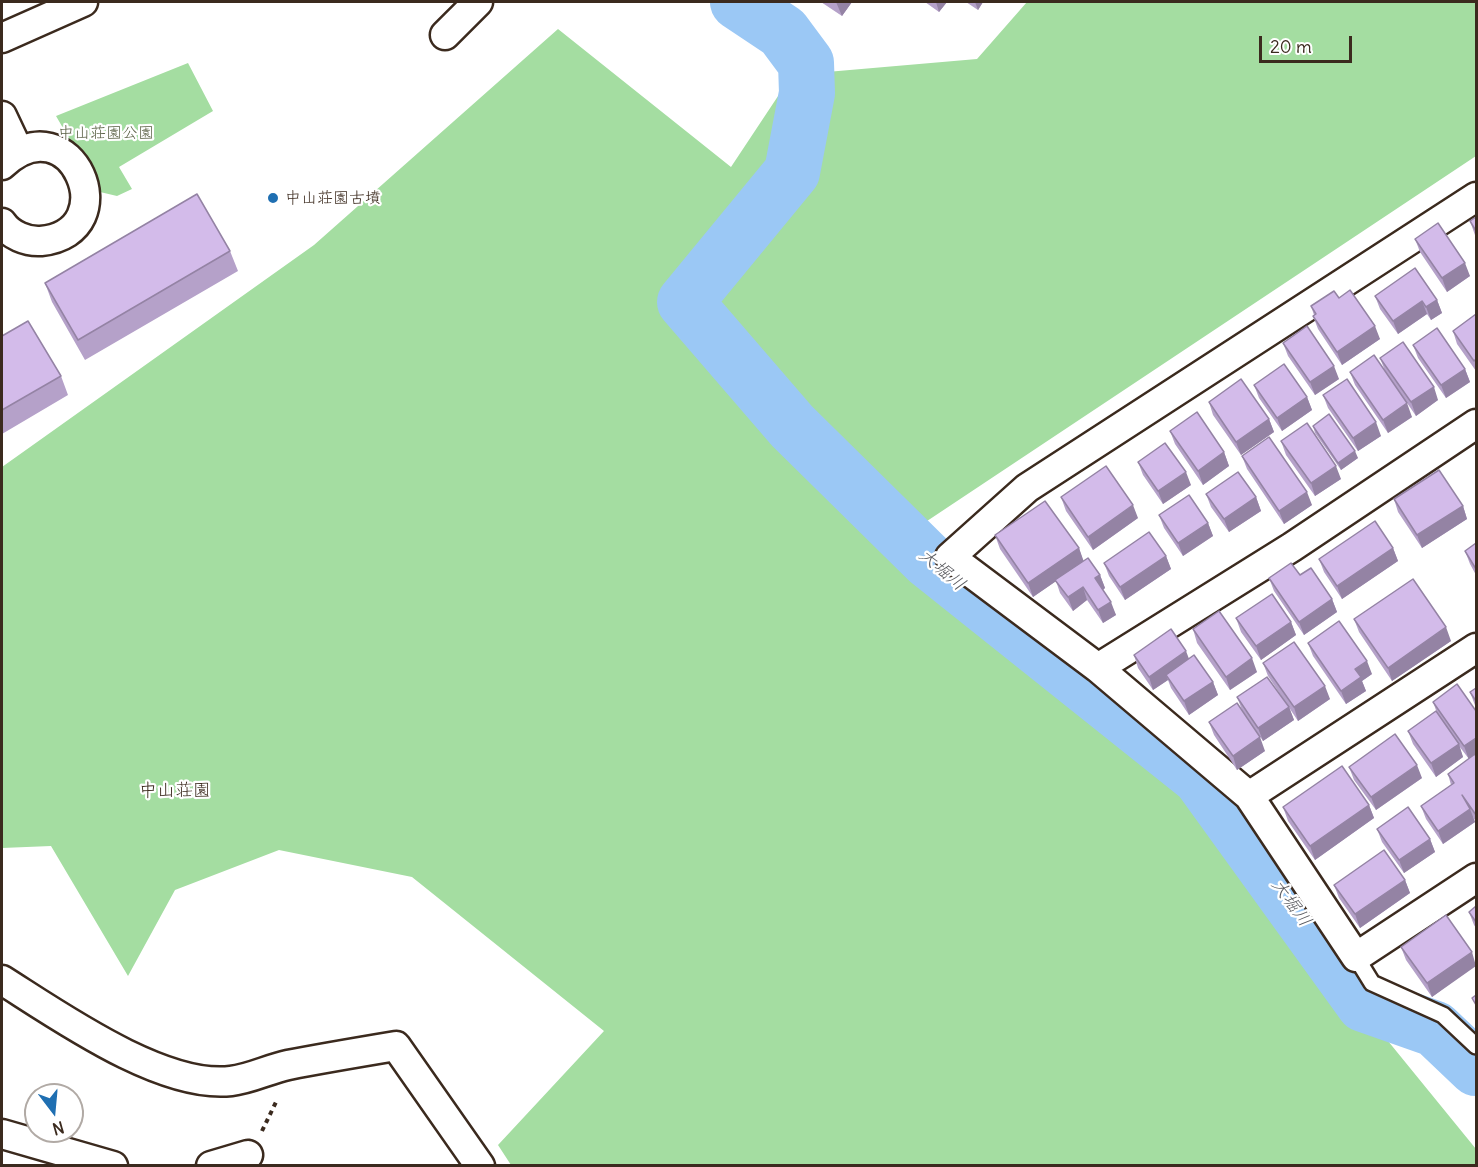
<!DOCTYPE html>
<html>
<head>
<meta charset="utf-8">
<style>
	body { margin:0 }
	#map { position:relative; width:1478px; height:1167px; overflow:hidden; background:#fff; font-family:Delius,sans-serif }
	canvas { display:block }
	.frame { position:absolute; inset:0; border:3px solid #3b2a1e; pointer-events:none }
	.north { position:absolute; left:24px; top:1083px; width:60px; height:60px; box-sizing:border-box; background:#fff; border:2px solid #b1aaa5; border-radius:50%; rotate:164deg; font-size:16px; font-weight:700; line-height:24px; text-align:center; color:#3b2a1e }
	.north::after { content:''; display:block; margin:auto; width:21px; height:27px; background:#1f6fb2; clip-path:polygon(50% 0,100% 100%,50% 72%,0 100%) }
	.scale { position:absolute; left:1259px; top:36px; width:93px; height:27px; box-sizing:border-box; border:3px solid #3b2a1e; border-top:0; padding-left:8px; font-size:18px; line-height:21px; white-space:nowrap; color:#3b2a1e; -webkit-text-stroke:4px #fff; paint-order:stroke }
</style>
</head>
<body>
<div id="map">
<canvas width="1478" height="1167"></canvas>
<div class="frame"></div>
<div class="north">N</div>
<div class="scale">20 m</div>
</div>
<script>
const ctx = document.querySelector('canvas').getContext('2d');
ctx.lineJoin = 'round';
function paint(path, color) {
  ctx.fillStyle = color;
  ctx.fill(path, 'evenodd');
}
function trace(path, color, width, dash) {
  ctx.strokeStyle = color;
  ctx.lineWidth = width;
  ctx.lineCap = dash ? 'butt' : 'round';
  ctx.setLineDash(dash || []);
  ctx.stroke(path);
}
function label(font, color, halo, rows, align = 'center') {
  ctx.font = font + ' Delius,"Klee One",sans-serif';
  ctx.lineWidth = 4.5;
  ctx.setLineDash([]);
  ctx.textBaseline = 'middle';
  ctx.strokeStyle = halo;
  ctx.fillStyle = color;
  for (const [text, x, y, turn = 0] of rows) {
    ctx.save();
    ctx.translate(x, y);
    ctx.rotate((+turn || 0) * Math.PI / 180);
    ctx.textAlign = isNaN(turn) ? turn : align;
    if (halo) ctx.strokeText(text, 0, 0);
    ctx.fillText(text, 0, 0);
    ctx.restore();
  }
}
const green = new Path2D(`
	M1027,2H1476V156L906,535L1208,820L1476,1149V1165H511L498,1145L604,1031L412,877L279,850L175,890L128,976L51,846L2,848V467L314,245L558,29L731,167L792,75L977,59Z
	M188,63L213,111L119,167L132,189L117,196L100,192L56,116Z`);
const river = new Path2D(`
	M738,2L783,32L806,63L807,93L792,172L685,302L792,426L928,560L1200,777L1364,1004L1435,1029L1476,1068`);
const path = new Path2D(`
	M262,1131L277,1100`);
const service = new Path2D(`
	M1356,957L1372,983L1443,1015L1476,1046`);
const minor = new Path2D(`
	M445,35L478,2
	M2,38L83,2
	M2,116L19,152
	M2,165C71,99 128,232 41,241C27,242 10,235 2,223
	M1476,197L1027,488L950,557L1098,668L1292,547L1476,424
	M1476,648L1249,796L1356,957L1476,878
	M1098,668L1249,796
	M2,980C59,1016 162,1089 231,1081C250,1079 269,1069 288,1065C324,1058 360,1052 396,1046L480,1166
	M2,1134L113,1166
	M211,1166L248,1155`);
const wall = new Path2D(`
	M821,2H852L842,16Z
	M925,2H947L939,12Z
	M966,2H983L978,10Z
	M1476,217V238L1470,221Z
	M1415,239L1470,276L1447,292L1420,252Z
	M230,251L238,271L85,360L52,302L45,283Z
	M1375,296L1437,300L1442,313L1431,320L1427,314L1398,334L1380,309Z
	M1339,298L1380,339L1342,365L1318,329L1313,316L1314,315L1311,306Z
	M1476,314V371L1457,344L1453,331Z
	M2,336L61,376L68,395L2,434Z
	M1283,343L1339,379L1315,395L1288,356Z
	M1413,345L1465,369L1470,382L1446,398L1418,358Z
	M1380,358L1438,400L1416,416L1385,371Z
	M1350,372L1412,417L1388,433L1355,385Z
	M1254,385L1307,397L1312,410L1282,431L1259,398Z
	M1323,395L1381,436L1358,451L1328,408Z
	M1209,402L1269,419L1274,432L1241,455L1213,415Z
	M1313,426L1358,458L1341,470L1315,433Z
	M1170,431L1224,452L1229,466L1203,485L1175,444Z
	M1281,441L1341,479L1315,496L1286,455Z
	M1242,456L1312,505L1284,524L1247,469Z
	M1138,462L1191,485L1163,504L1143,475Z
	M1206,494L1256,497L1261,511L1229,532L1211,507Z
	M1061,497L1138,518L1093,550L1066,511Z
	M1394,499L1463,506L1467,519L1422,548L1398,512Z
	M1159,515L1208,523L1213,536L1183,556L1164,528Z
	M995,535L1079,548L1083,561L1100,575L1105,588L1103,590L1116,615L1103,623L1087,600L1073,611L1060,593L1056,581L1033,597L1000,549Z
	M1476,543V575L1470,564L1465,551Z
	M1393,548L1398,561L1342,599L1324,572L1319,559Z
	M1166,556L1171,569L1125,600L1109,576L1104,563Z
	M1300,575L1332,599L1337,612L1304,635L1274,591L1269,578Z
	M1236,618L1291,622L1296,635L1261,660L1241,632Z
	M1354,619L1451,641L1392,681L1359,632Z
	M1193,629L1257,672L1230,690L1197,643Z
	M1308,643L1372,674L1362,681L1366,691L1346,704L1313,656Z
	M1134,655L1189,659L1213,682L1218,695L1189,715L1171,688L1168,680L1153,690L1138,668Z
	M1263,663L1330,699L1298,721L1268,676Z
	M1476,688V708L1470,692Z
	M1237,697L1289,707L1294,720L1263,741L1242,710Z
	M1433,702L1476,754L1475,755L1476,757V822L1473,817L1475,822L1443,844L1426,819L1421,806L1451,785L1448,774L1469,759L1459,746L1463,757L1436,777L1413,744L1408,731L1437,713Z
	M1209,722L1265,751L1237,770L1214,735Z
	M1349,767L1422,778L1376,810L1354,780Z
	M1369,805L1374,818L1315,860L1288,821L1283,807Z
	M1377,829L1430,839L1435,852L1404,873L1382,842Z
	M1405,880L1410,893L1360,928L1339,898L1334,885Z
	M1476,906V928L1474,925L1469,912Z
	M1401,947L1476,964L1432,997L1406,960Z`);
const shadedWall = new Path2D(`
	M836,2H852L842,16Z
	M936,2H947L939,12Z
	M975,2H983L978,10Z
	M1465,263L1470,276L1447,292L1442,278Z
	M1437,300L1442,313L1431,320L1426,307Z
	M1422,301L1427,314L1398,334L1393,321Z
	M1375,326L1380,339L1342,365L1337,352Z
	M1334,366L1339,379L1315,395L1310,382Z
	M1465,369L1470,382L1446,398L1441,385Z
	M1434,387L1438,400L1416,416L1411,402Z
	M1307,397L1312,410L1282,431L1277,418Z
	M1407,403L1412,417L1388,433L1383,420Z
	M1269,419L1274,432L1241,455L1236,442Z
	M1376,422L1381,436L1358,451L1353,438Z
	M1355,451L1358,458L1341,470L1338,463Z
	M1224,452L1229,466L1203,485L1198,471Z
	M1336,466L1341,479L1315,496L1311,483Z
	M1186,472L1191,485L1163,504L1158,491Z
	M1307,492L1312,505L1284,524L1279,511Z
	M1256,497L1261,511L1229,532L1224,519Z
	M1133,505L1138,518L1093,550L1088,537Z
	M1463,506L1467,519L1422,548L1417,535Z
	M1208,523L1213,536L1183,556L1178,543Z
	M1079,548L1084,562L1033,597L1028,583Z
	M1393,548L1398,561L1342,599L1337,586Z
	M1166,556L1171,569L1125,600L1120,587Z
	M1100,575L1105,588L1100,592L1095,578Z
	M1083,587L1087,600L1073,611L1068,597Z
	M1332,599L1337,612L1304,635L1299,622Z
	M1111,602L1116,615L1103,623L1098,610Z
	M1291,622L1296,635L1261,660L1256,646Z
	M1446,627L1451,641L1392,681L1388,668Z
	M1186,651L1191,664L1166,675L1168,680L1153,690L1149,677Z
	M1252,658L1257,672L1230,690L1226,677Z
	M1367,661L1372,674L1362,681L1366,691L1346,704L1341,691L1355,669Z
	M1213,682L1218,695L1189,715L1184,701Z
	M1325,686L1330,699L1298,721L1294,707Z
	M1289,707L1294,720L1263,741L1258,728Z
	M1260,737L1265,751L1237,770L1233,756Z
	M1476,738V754L1469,760L1464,746Z
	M1459,744L1463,757L1436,777L1431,763Z
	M1417,765L1422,778L1376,810L1371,797Z
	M1369,805L1374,818L1315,860L1310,846Z
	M1470,809L1475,822L1443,844L1438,831Z
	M1430,839L1435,852L1404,873L1399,860Z
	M1405,880L1410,893L1360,928L1355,914Z
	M1472,952L1476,966L1432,997L1427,983Z`);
const building = new Path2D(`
	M197,194L230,251L78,340L45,283Z
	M1476,217V231L1470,221Z
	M1438,223L1465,263L1442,278L1415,239Z
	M1415,268L1437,300L1426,307L1422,301L1393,321L1375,296Z
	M1350,290L1375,326L1337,352L1313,316L1316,314L1311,306L1334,291L1339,298Z
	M1476,314V359L1474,361L1453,331Z
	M28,321L61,376L2,410V336Z
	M1307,326L1334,366L1310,382L1283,343Z
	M1437,328L1465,369L1441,385L1413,345Z
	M1403,342L1434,387L1411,402L1380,358Z
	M1374,355L1407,403L1383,420L1350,372Z
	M1284,364L1307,397L1277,418L1254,385Z
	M1241,379L1269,419L1236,442L1209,402Z
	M1347,379L1376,422L1353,438L1323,395Z
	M1197,412L1224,452L1198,471L1170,431Z
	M1329,414L1355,451L1338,463L1313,426Z
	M1307,423L1336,466L1311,483L1281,441Z
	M1269,437L1307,492L1279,511L1242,456Z
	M1165,443L1186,472L1158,491L1138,462Z
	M1106,466L1133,505L1088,537L1061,497Z
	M1439,470L1463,506L1417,535L1394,499Z
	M1238,472L1256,497L1224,519L1206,494Z
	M1189,495L1208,523L1178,543L1159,515Z
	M1045,501L1079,548L1028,583L995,535Z
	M1375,521L1393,548L1337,586L1319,559Z
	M1149,532L1166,556L1120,587L1104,563Z
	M1476,543V569L1465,551Z
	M1088,558L1100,575L1095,578L1111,602L1098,610L1083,587L1068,597L1055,580Z
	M1291,563L1300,575L1311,568L1332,599L1299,622L1269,578Z
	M1413,579L1446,627L1388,668L1354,619Z
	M1272,594L1291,622L1256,646L1236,618Z
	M1219,611L1252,658L1226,677L1193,629Z
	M1339,621L1367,661L1355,669L1361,677L1341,691L1308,643Z
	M1171,629L1186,651L1149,677L1134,655Z
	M1294,642L1325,686L1294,707L1263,663Z
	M1194,655L1213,682L1184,701L1166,675Z
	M1267,677L1289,707L1258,728L1237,697Z
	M1457,684L1476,711V738L1464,746L1433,702Z
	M1476,688V701L1470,692Z
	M1237,703L1260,737L1233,756L1209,722Z
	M1436,711L1459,744L1431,763L1408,731Z
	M1395,734L1417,765L1371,797L1349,767Z
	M1475,754L1476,757V815L1462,795L1470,809L1438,831L1421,806L1454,783L1448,774Z
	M1342,766L1369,805L1310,846L1283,807Z
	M1408,807L1430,839L1399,860L1377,829Z
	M1384,850L1405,880L1355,914L1334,885Z
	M1476,906V922L1469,912Z
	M1446,915L1472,952L1427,983L1401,947Z
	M1476,995V1005L1472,998Z`);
const markers = [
	[273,198,6,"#1f6fb2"]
];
const parkNames = [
	["中山荘園公園",106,133]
];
const poiNames = [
	["中山荘園古墳",285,198]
];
const waterNames = [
	["大堀川",942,570,40],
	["大堀川",1291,903,54]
];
const neighbourhoodNames = [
	["中山荘園",175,791]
];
paint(green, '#a4dda1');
trace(river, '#9bc8f5', 56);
trace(service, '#3b2a1e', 20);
trace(minor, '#3b2a1e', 33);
trace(path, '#3b2a1e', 4, [4.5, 4.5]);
trace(service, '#fff', 15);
trace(minor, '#fff', 28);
paint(wall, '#b5a1c9');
paint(shadedWall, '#9483a4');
paint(building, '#d3bbea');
trace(building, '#9483a4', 1.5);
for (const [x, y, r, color] of markers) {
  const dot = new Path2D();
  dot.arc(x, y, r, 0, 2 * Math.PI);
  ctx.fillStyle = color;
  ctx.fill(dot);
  trace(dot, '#fff', 2);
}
label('16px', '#5a6045', '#fff', parkNames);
label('16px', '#3b2a1e', '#fff', poiNames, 'left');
label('italic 18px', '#58595e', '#fff', waterNames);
label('18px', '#3b2a1e', '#fff', neighbourhoodNames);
</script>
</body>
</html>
